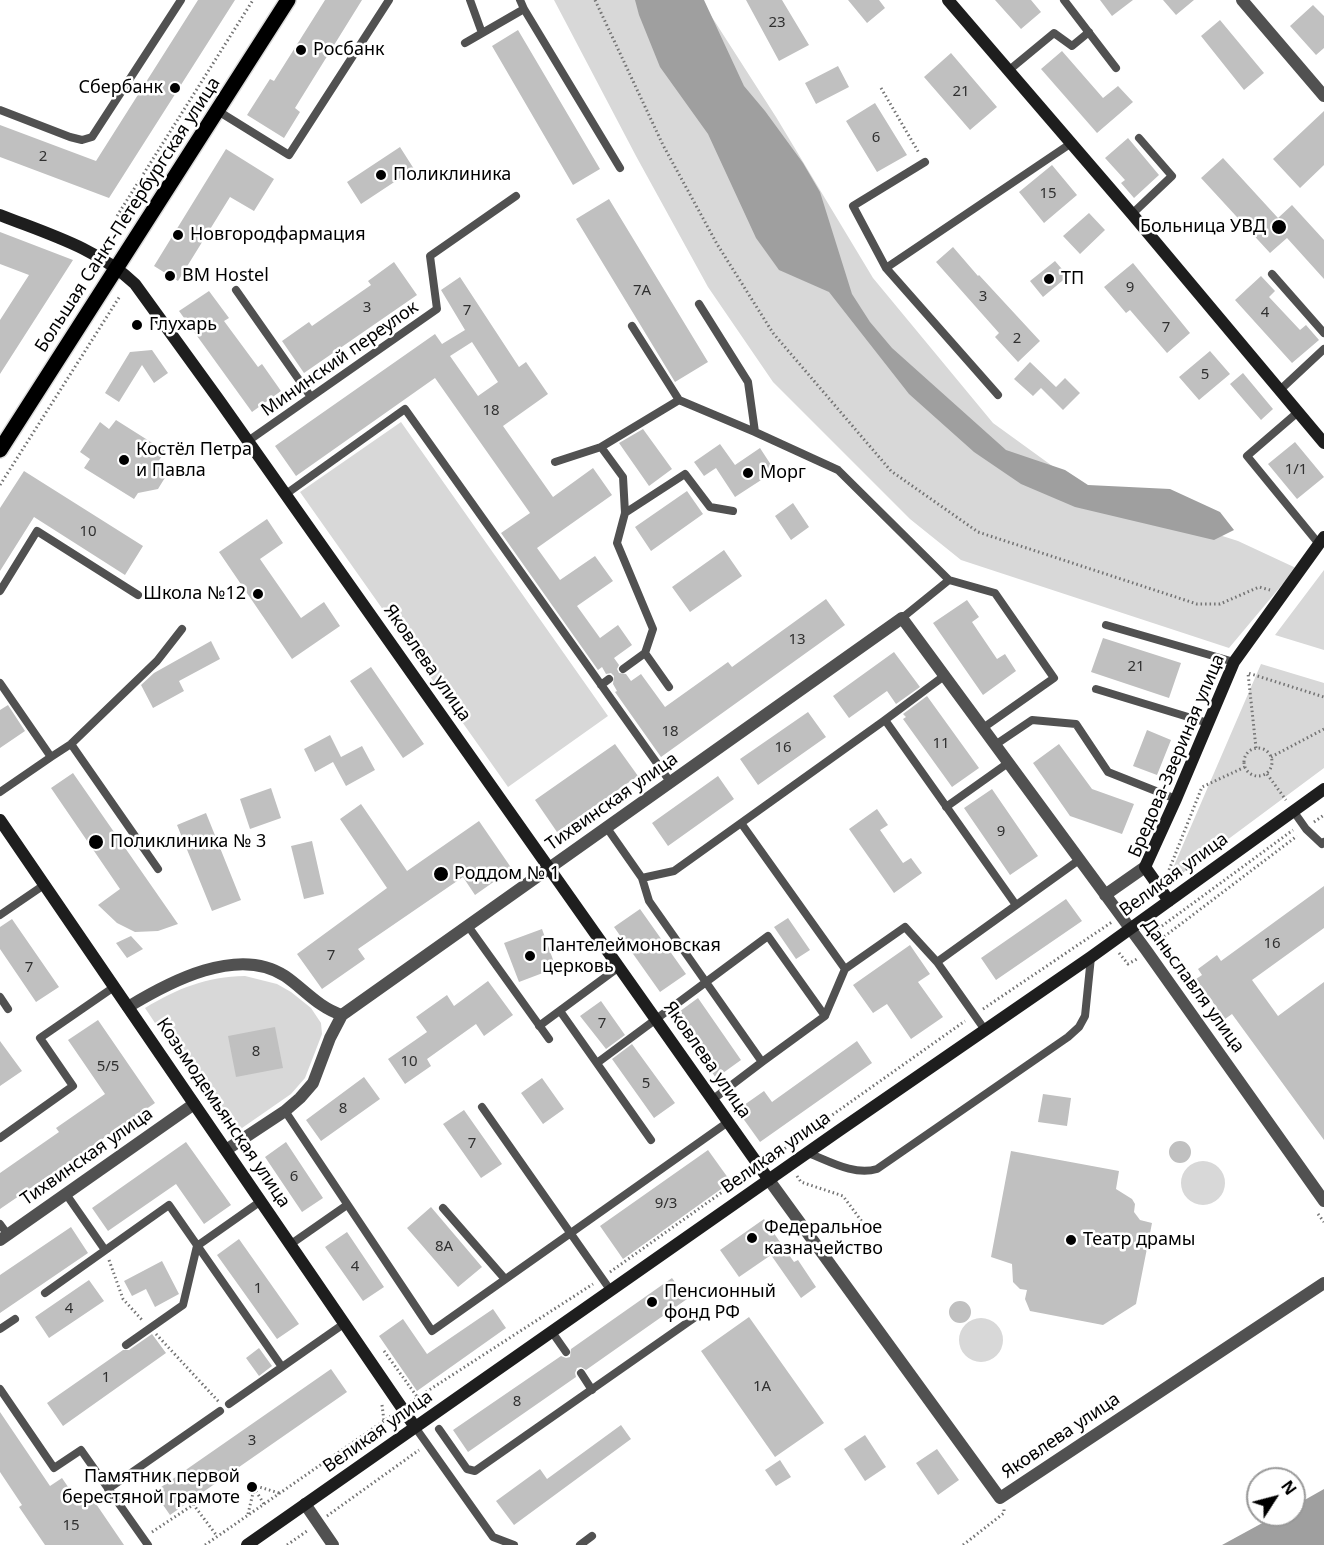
<!DOCTYPE html>
<html>
<head>
<meta charset="utf-8">
<style>
	body { margin:0 }
	#map { position:relative; width:1324px; height:1545px; overflow:hidden; background:#fff; font-family:"Noto Sans",sans-serif }
	canvas { display:block }
	.north { position:absolute; left:1246px; top:1467px; width:60px; height:60px; box-sizing:border-box; background:#fff; border:2px solid #999; border-radius:50%; rotate:54deg; font-size:16px; font-weight:700; line-height:24px; text-align:center; color:#000 }
	.north::after { content:''; display:block; margin:auto; width:21px; height:27px; background:#000; clip-path:polygon(50% 0,100% 100%,50% 72%,0 100%) }
</style>
</head>
<body>
<div id="map">
<canvas width="1324" height="1545"></canvas>
<div class="north">N</div>
</div>
<script>
const ctx = document.querySelector('canvas').getContext('2d');
ctx.lineJoin = 'round';
function paint(path, color) {
  ctx.fillStyle = color;
  ctx.fill(path, 'evenodd');
}
function trace(path, color, width, dash) {
  ctx.strokeStyle = color;
  ctx.lineWidth = width;
  ctx.lineCap = dash ? 'butt' : 'round';
  ctx.setLineDash(dash || []);
  ctx.stroke(path);
}
function label(font, color, halo, rows, align = 'center') {
  ctx.font = font + ' "Noto Sans",sans-serif';
  ctx.lineWidth = 5;
  ctx.setLineDash([]);
  ctx.textBaseline = 'middle';
  ctx.strokeStyle = halo;
  ctx.fillStyle = color;
  for (const [text, x, y, turn = 0] of rows) {
    ctx.save();
    ctx.translate(x, y);
    ctx.rotate((+turn || 0) * Math.PI / 180);
    ctx.textAlign = isNaN(turn) ? turn : align;
    if (halo) ctx.strokeText(text, 0, 0);
    ctx.fillText(text, 0, 0);
    ctx.restore();
  }
}
const green = new Path2D(`
	M554,0H701L776,117L873,278L993,423L1091,494L1238,541L1296,568L1229,648L961,560L910,519L773,382L708,287L636,156Z
	M401,422L608,716L508,787L300,492Z
	M1324,570V650L1275,635Z
	M1261,664L1324,683V768L1184,872L1173,868Z
	M245,976L277,984L291,992L311,1008L321,1023L322,1034L305,1078L291,1094L242,1128L228,1132L145,1008C178,988 206,977 245,976Z
	M1181 1183a22 22 0 1 1 44 0a22 22 0 1 1-44 0Z
	M959 1340a22 22 0 1 1 44 0a22 22 0 1 1-44 0Z`);
const water = new Path2D(`
	M635,0H704L744,86L765,111L803,163L820,192L852,294L870,322L892,348L1006,450L1065,470L1088,485L1170,489L1220,512L1234,530L1214,540L1075,507L1021,484L974,452L909,394L829,292L779,270L756,238L708,134L660,67L639,15Z
	M1324,1489V1545H1222L1277,1515H1294V1506Z`);
const building = new Path2D(`
	M198,0H235L109,198L0,157V125L96,161Z
	M325,0H362L295,108L300,112L284,138L247,115L270,79L274,81Z
	M746,0H782L809,45L779,61Z
	M848,0H879L885,8L867,23Z
	M995,0H1031L1041,12L1021,29Z
	M1100,0H1133L1112,16Z
	M1163,0H1194L1176,15Z
	M1313,5L1324,16V48L1316,55L1290,26Z
	M1220,20L1264,73L1244,90L1201,36Z
	M518,30L600,169L573,185L492,46Z
	M1062,51L1103,98L1118,86L1133,102L1097,133L1041,69Z
	M951,53L997,107L970,130L924,77Z
	M838,66L849,87L816,104L805,83Z
	M875,103L907,155L877,172L846,121Z
	M1324,111V165L1300,188L1273,159Z
	M1128,138L1159,175L1134,198L1121,183L1125,180L1105,158Z
	M400,147L414,169L361,204L347,182Z
	M226,149L274,179L254,211L230,197L178,281L154,266Z
	M1223,158L1278,218L1292,205L1324,240V279L1287,238L1270,253L1201,178Z
	M1052,165L1077,195L1044,223L1019,192Z
	M609,199L708,362L675,382L576,219Z
	M1089,213L1105,230L1080,254L1063,236Z
	M0,232L73,260L0,374V320L29,275L0,264Z
	M953,247L978,276L979,275L1040,341L1018,362L995,337L999,333L936,262Z
	M1055,261L1068,276L1043,297L1030,281Z
	M394,262L417,295L304,373L282,341L309,322L312,326L371,285L368,281Z
	M1133,263L1190,333L1167,353L1130,310L1126,313L1104,287Z
	M1261,276L1275,291L1269,297L1300,330L1306,325L1319,340L1292,363L1235,300Z
	M460,277L519,367L526,362L548,394L503,426L553,497L593,468L612,495L537,548L560,580L595,556L613,581L577,606L600,638L618,625L632,645L614,658L619,665L617,669L619,673L626,674L631,681L641,674L665,707L728,662L732,667L826,599L845,625L661,757L615,692L617,691L613,684L614,676L611,673L606,674L602,667L598,670L501,533L530,513L435,378L296,476L275,446L435,334L442,344L465,330L441,290ZM472,342L498,382L478,396L450,356Z
	M209,291L229,318L224,321L258,367L262,364L281,391L252,412L179,311Z
	M152,350L168,373L154,383L142,365L119,402L105,393L130,352Z
	M1210,351L1230,374L1199,400L1179,377Z
	M1030,362L1056,387L1065,378L1080,393L1063,410L1041,388L1033,396L1014,379Z
	M1243,373L1273,409L1261,420L1230,384Z
	M116,420L165,451L158,462L164,466L166,476L158,489L138,493L134,499L84,468L90,459L80,452L100,422L109,429Z
	M643,429L672,469L649,486L619,443Z
	M1295,442L1324,477L1297,499L1268,464Z
	M720,444L735,465L760,448L775,471L735,497L716,468L704,476L694,462Z
	M24,471L143,546L125,575L34,517L0,571V508Z
	M687,491L703,514L651,551L635,527Z
	M793,503L809,527L791,540L775,516Z
	M267,519L283,543L260,559L301,618L324,602L340,626L292,659L219,552Z
	M724,550L742,576L690,612L672,587Z
	M967,600L979,617L972,622L997,659L1005,654L1016,671L983,695L933,623Z
	M1103,638L1181,663L1169,698L1091,672Z
	M211,641L220,659L179,681L184,691L153,708L141,685L154,673Z
	M894,652L920,687L896,704L887,691L849,718L833,696Z
	M371,667L424,744L403,758L350,681Z
	M927,696L979,768L952,787L903,719L906,717L903,714Z
	M8,705L25,731L0,748V710Z
	M808,712L826,737L758,785L740,759Z
	M1147,730L1171,740L1157,775L1133,766Z
	M330,735L341,757L362,746L375,770L346,786L333,762L315,772L304,749Z
	M615,744L638,776L557,832L535,800Z
	M1059,744L1092,789L1134,804L1122,834L1070,816L1033,763Z
	M73,773L178,924L158,931L135,932L117,923L98,905L120,889L51,788Z
	M718,776L734,799L668,846L652,823Z
	M271,788L281,818L250,829L240,799Z
	M992,789L1038,856L1010,875L964,808Z
	M361,804L407,871L479,821L512,869L475,895L463,877L358,949L365,959L322,989L297,954L387,888L340,819Z
	M877,809L888,825L880,830L903,863L911,858L922,873L894,893L849,829Z
	M206,813L241,900L212,911L177,825Z
	M312,841L324,894L304,899L291,846Z
	M1324,886V928L1252,980L1278,1016L1324,982V1140L1232,1014L1225,1019L1196,979L1202,975L1198,969L1217,955L1221,961Z
	M1066,899L1082,921L996,980L981,958Z
	M640,909L686,974L660,992L614,927Z
	M788,918L810,950L796,959L774,927Z
	M12,919L59,987L36,1002L0,949V927Z
	M542,929L556,968L519,982L504,943Z
	M131,936L143,949L127,958L116,943Z
	M910,945L930,974L918,982L943,1017L911,1039L887,1004L873,1013L853,985Z
	M488,981L513,1015L484,1036L476,1024L427,1059L431,1066L405,1084L388,1059L427,1032L416,1017L447,995L454,1006Z
	M698,998L741,1060L716,1078L672,1017Z
	M601,1001L625,1035L606,1049L580,1016Z
	M98,1020L155,1103L0,1209V1173L59,1132L56,1128L105,1094L68,1040Z
	M275,1027L283,1068L236,1077L228,1036Z
	M0,1041L22,1071L0,1086Z
	M857,1041L872,1063L760,1142L737,1110L764,1091L772,1102Z
	M632,1044L675,1103L654,1118L612,1059Z
	M364,1077L380,1099L321,1141L306,1120Z
	M542,1078L564,1109L543,1124L521,1093Z
	M1043,1094L1071,1098L1067,1126L1038,1122Z
	M464,1110L502,1164L481,1178L443,1124Z
	M1169 1152a11 11 0 1 1 22 0a11 11 0 1 1-22 0Z
	M186,1142L231,1205L204,1224L176,1184L108,1231L92,1208Z
	M286,1142L323,1198L302,1212L265,1157Z
	M708,1150L731,1182L623,1259L600,1226Z
	M1011,1151L1119,1171L1116,1189L1132,1199L1135,1204L1134,1212L1140,1220L1152,1223L1136,1304L1103,1325L1030,1311L1025,1299L1027,1290L1020,1289L1013,1282L1012,1264L991,1257Z
	M431,1207L482,1267L458,1287L407,1228Z
	M764,1219L794,1262L798,1260L816,1287L801,1298L771,1255L739,1277L720,1250Z
	M71,1227L88,1253L0,1313V1275Z
	M347,1232L384,1287L363,1301L325,1247Z
	M239,1239L299,1324L277,1339L217,1255Z
	M162,1261L179,1294L155,1307L146,1289L132,1296L124,1281Z
	M672,1278L687,1299L586,1370L581,1367L577,1368L575,1373L576,1377L468,1452L453,1430L561,1356L566,1358L570,1357L571,1349Z
	M89,1280L104,1301L49,1338L35,1317Z
	M949 1312a11 11 0 1 1 22 0a11 11 0 1 1-22 0Z
	M493,1309L506,1328L417,1391L379,1336L403,1319L427,1354Z
	M749,1317L824,1423L775,1457L701,1351Z
	M152,1334L166,1353L63,1426L47,1403L123,1350H129Z
	M259,1348L272,1366L259,1376L246,1358Z
	M331,1369L347,1392L170,1515L154,1492Z
	M0,1412L50,1486L62,1478L79,1503L90,1495L124,1545H45L19,1507L22,1505L0,1472Z
	M621,1425L631,1439L514,1525L496,1501L540,1469L547,1479Z
	M865,1435L886,1467L865,1481L844,1449Z
	M937,1449L959,1480L938,1495L916,1463Z
	M780,1460L791,1477L776,1486L765,1470Z`);
const path = new Path2D(`
	M595,0L663,145L717,244L773,333L891,471L978,532L1197,604H1220L1259,587L1270,590
	M881,88L919,153
	M117,216L253,0
	M0,485L120,296
	M1256,748L1248,673L1324,697
	M1244 762a14 14 0 1 1 28 0a14 14 0 1 1-28 0Z
	M1271,757L1324,729
	M1267,774L1286,800
	M1314,822L1324,815
	M1173,878L1169,870L1202,787L1245,767
	M1171,880L1205,856
	M1132,908L1149,896
	M1151,934L1293,830
	M1157,942L1297,836
	M1119,953L1128,964L1137,959
	M983,1009L1112,922
	M770,1159L965,1021
	M797,1176L801,1182L843,1196L863,1223
	M1318,1214L1324,1222
	M109,1260L123,1299L143,1321
	M610,1272L749,1173
	M156,1334L219,1402
	M384,1351L418,1398
	M426,1392L593,1284
	M411,1402L426,1392L432,1402
	M382,1405L384,1421
	M247.5 1488a4.5 4.5 0 1 1 9 0a4.5 4.5 0 1 1-9 0Z
	M256,1486L279,1493
	M256,1491L264,1504
	M193,1504L217,1536
	M248,1514L253,1493
	M327,1516L419,1450
	M152,1532L211,1493
	M205,1545L391,1416
	M287,1545L307,1531
	M963,1545L1004,1513V1509`);
const lane = new Path2D(`
	M470,0L482,33
	M520,0L524,9L620,168
	M1064,0L1116,68
	M465,43L524,9
	M1008,71L1054,33L1072,46L1089,32
	M0,110L70,137L82,140L92,137L181,0
	M218,111L289,155L389,0
	M925,162L853,206L886,268L998,395
	M1132,214L1172,176L1139,138
	M886,268L1070,144
	M1272,274L1324,333
	M236,290L311,397
	M699,304L748,382L755,432L838,470L949,580L995,593L1054,678L983,728
	M632,326L679,400
	M1280,390L1324,349
	M1298,412L1247,456L1319,544
	M248,441L437,309L430,256L516,196
	M601,447L679,400L755,432
	M555,462L601,447L623,477L625,513L617,543L653,629L645,653L623,669
	M286,494L405,409L671,783
	M625,513L685,474L710,507L733,511
	M0,591L37,531L138,595
	M902,618L949,580
	M1106,625L1234,662
	M645,653L669,687
	M0,683L51,757L0,792
	M601,685L609,679
	M1096,689L1208,723
	M885,720L944,676
	M71,744L158,869
	M995,745L1032,720L1076,724L1108,772L1176,799
	M51,757L71,744L157,661L182,629
	M946,807L1008,763
	M1294,812L1306,829L1322,844L1324,842
	M741,823L845,969L905,927L937,962L985,1030
	M607,828L642,878L674,871L885,720L1016,905
	M642,878L649,901L762,1062L712,1100
	M0,915L44,885
	M468,926L549,1039
	M937,962L1079,860
	M0,997L8,1009
	M560,1011L651,1140
	M539,1026L619,967
	M762,1062L825,1016L845,969
	M597,1063L768,936L825,1016
	M482,1107L611,1291
	M285,1111L432,1331L728,1122
	M0,1138L73,1086L40,1038L114,987
	M808,1153C829,1161 854,1176 877,1169L1068,1037L1079,1027L1085,1016L1091,957
	M66,1194L105,1250
	M443,1208L505,1279
	M0,1224L8,1235
	M291,1244L347,1205
	M45,1293L169,1205L282,1367
	M0,1329L15,1319
	M552,1332L566,1352
	M126,1345L183,1305L197,1246L261,1201
	M581,1373L592,1390
	M0,1389L54,1468L81,1450L148,1545
	M229,1404L345,1323
	M415,1427L493,1537L514,1545
	M439,1429L467,1469L475,1471L704,1311
	M108,1489L220,1411
	M580,1545L592,1536`);
const street = new Path2D(`
	M1242,0L1324,96
	M1105,895L1145,867
	M128,1007C169,982 238,945 285,976C304,989 319,1008 342,1015
	M226,1150L285,1111L300,1098L313,1083L330,1038L342,1015L902,618L1146,950L1324,1201
	M769,1180L1000,1498L1324,1283
	M0,1240L194,1104
	M305,1504L333,1545`);
const secondary = new Path2D(`
	M948,0L1132,214L1324,443
	M0,215C48,234 97,248 135,284L219,400L769,1180
	M0,820L415,1427
	M1169,901L1145,867L1176,799L1234,662L1324,537
	M247,1545L837,1132L1091,957L1324,789`);
const primary = new Path2D(`
	M0,450L288,0`);
const markers = [
	[301,50,6,"#000"],
	[175,88,6,"#000"],
	[381,175,6,"#000"],
	[1279,227,8,"#000"],
	[178,235,6,"#000"],
	[170,276,6,"#000"],
	[1049,279,6,"#000"],
	[137,325,6,"#000"],
	[124,460,6,"#000"],
	[748,473,6,"#000"],
	[258,594,6,"#000"],
	[96,842,8,"#000"],
	[441,874,8,"#000"],
	[530,956,6,"#000"],
	[752,1238,6,"#000"],
	[1071,1240,6,"#000"],
	[652,1302,6,"#000"],
	[252,1487,6,"#000"]
];
const numberNames = [
	["23",777,23],
	["21",961,92],
	["6",876,138],
	["2",43,157],
	["15",1048,194],
	["9",1130,288],
	["7А",642,291],
	["3",983,297],
	["3",367,308],
	["7",467,311],
	["4",1265,313],
	["7",1166,328],
	["2",1017,339],
	["5",1205,375],
	["18",491,411],
	["1/1",1296,470],
	["10",88,532],
	["13",797,640],
	["21",1136,667],
	["18",670,732],
	["11",941,744],
	["16",783,748],
	["9",1001,832],
	["16",1272,944],
	["7",331,956],
	["7",29,968],
	["7",602,1024],
	["8",256,1052],
	["10",409,1062],
	["5/5",108,1067],
	["5",646,1084],
	["8",343,1109],
	["7",472,1144],
	["6",294,1177],
	["9/3",666,1204],
	["8А",444,1247],
	["4",355,1267],
	["1",258,1289],
	["4",69,1309],
	["1",106,1378],
	["1А",762,1387],
	["8",517,1402],
	["3",252,1441],
	["15",71,1526]
];
const poiNames = [
	["Росбанк",313,50],
	["Сбербанк",163,88,"right"],
	["Поликлиника",393,175],
	["Больница УВД",1266,227,"right"],
	["Новгородфармация",190,235],
	["BM Hostel",182,276],
	["ТП",1061,279],
	["Глухарь",149,325],
	["Костёл Петра",136,450],
	["и Павла",136,471],
	["Морг",760,473],
	["Школа №12",246,594,"right"],
	["Поликлиника № 3",110,842],
	["Роддом № 1",454,874],
	["Пантелеймоновская",542,946],
	["церковь",542,967],
	["Федеральное",764,1228],
	["казначейство",764,1249],
	["Театр драмы",1083,1240],
	["Пенсионный",664,1292],
	["фонд РФ",664,1313],
	["Памятник первой",240,1477,"right"],
	["берестяной грамоте",240,1498,"right"]
];
const streetNames = [
	["Большая Санкт-Петербургская улица",128,215,-57],
	["Мининский переулок",340,359,-35],
	["Яковлева улица",427,663,55],
	["Бредова-Звериная улица",1177,756,-67],
	["Тихвинская улица",612,802,-35],
	["Великая улица",1174,875,-36],
	["Даньславля улица",1193,986,54],
	["Яковлева улица",707,1060,55],
	["Козьмодемьянская улица",223,1113,56],
	["Великая улица",776,1153,-35],
	["Тихвинская улица",87,1157,-35],
	["Великая улица",378,1432,-35],
	["Яковлева улица",1061,1436,-34]
];
paint(green, '#d8d8d8');
paint(water, '#9f9f9f');
paint(building, '#c0c0c0');
trace(primary, '#dbdbdb', 18);
trace(path, '#737373', 3, [1.5, 3]);
trace(lane, '#515151', 8);
trace(street, '#515151', 12);
trace(secondary, '#1e1e1e', 12);
trace(primary, '#000', 15);
for (const [x, y, r, color] of markers) {
  const dot = new Path2D();
  dot.arc(x, y, r, 0, 2 * Math.PI);
  ctx.fillStyle = color;
  ctx.fill(dot);
  trace(dot, '#fff', 2);
}
label('15px', '#303030', null, numberNames);
label('18px', '#000', '#fff', poiNames, 'left');
label('18px', '#000', '#fff', streetNames);
</script>
</body>
</html>
